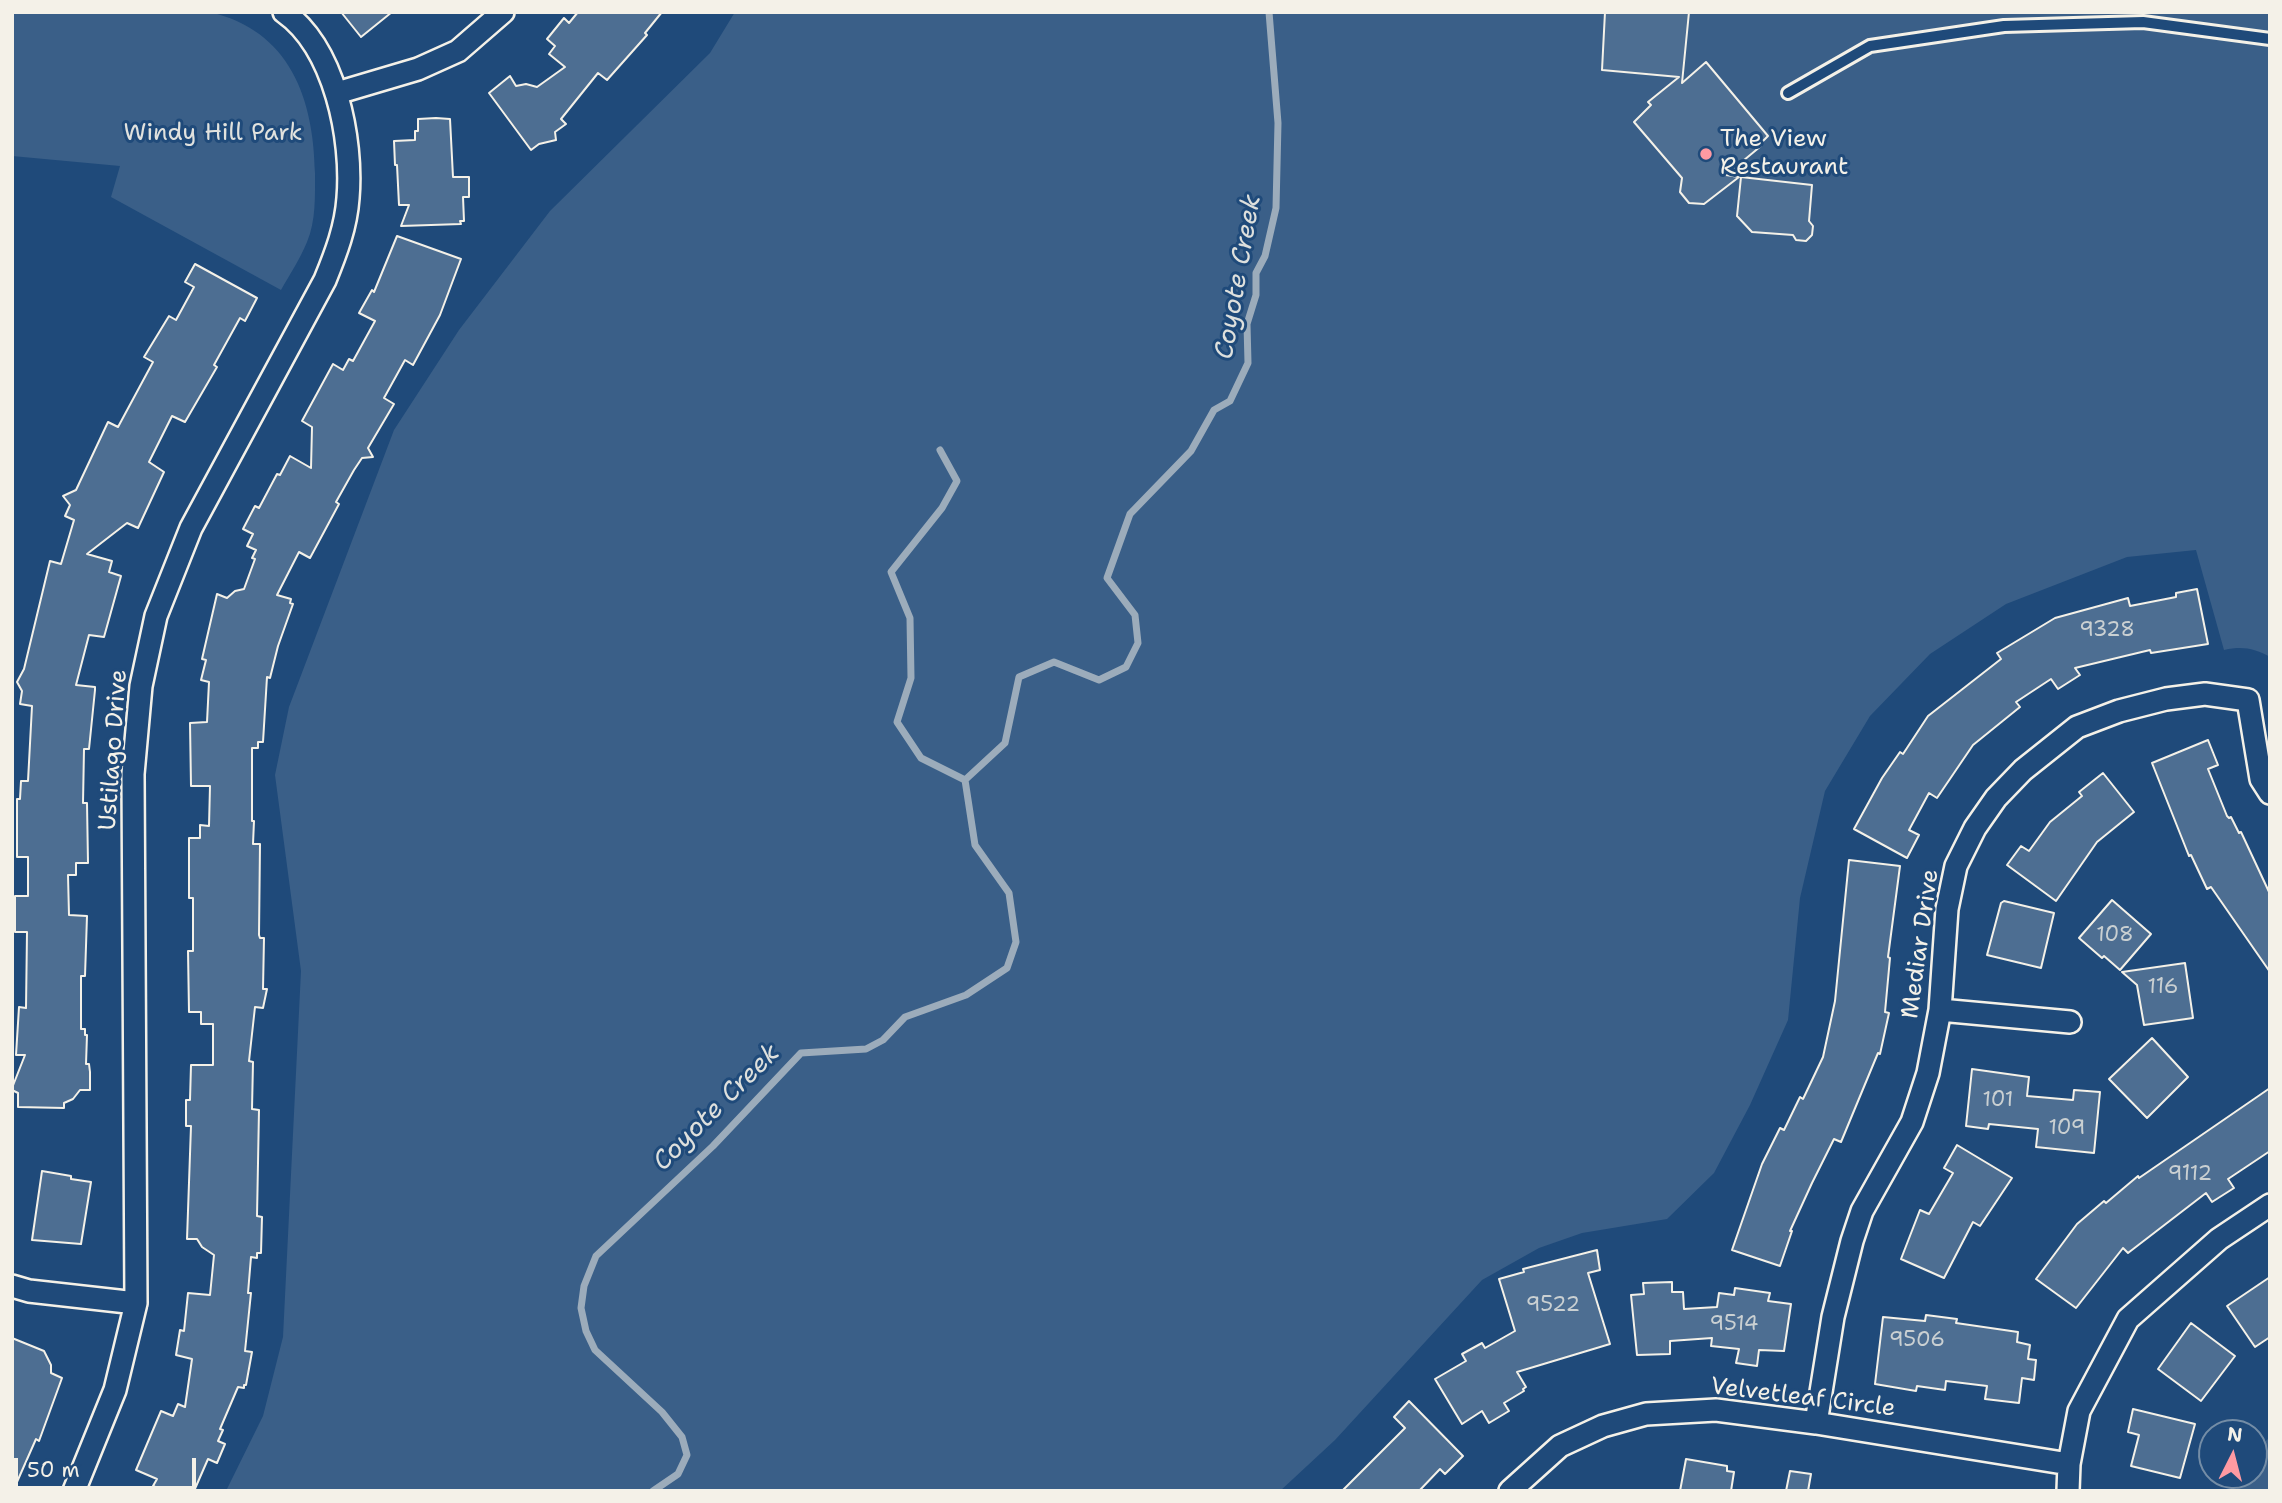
<!DOCTYPE html>
<html>
<head>
<meta charset="utf-8">
<style>
	body { margin:0 }
	#map { position:relative; width:2282px; height:1503px; overflow:hidden; background:#1f4a7a; font-family:"Shantell Sans",sans-serif }
	canvas { display:block }
	.frame { position:absolute; inset:0; border:14px solid #f4f1e8; pointer-events:none }
	.north { position:absolute; left:2198px; top:1419px; width:70px; height:70px; box-sizing:border-box; background:#1f4a7a; border:2px solid #748da6; border-radius:50%; rotate:6deg; font-size:19px; font-weight:700; line-height:28px; text-align:center; color:#f4f1e8 }
	.north::after { content:''; display:block; margin:auto; width:24px; height:32px; background:#ff9aa2; clip-path:polygon(50% 0,100% 100%,50% 72%,0 100%) }
	.scale { position:absolute; left:14px; top:1458px; width:182px; height:32px; box-sizing:border-box; border:4px solid #f4f1e8; border-top:0; padding-left:9px; font-size:21px; line-height:24px; white-space:nowrap; color:#f4f1e8; -webkit-text-stroke:5px #1f4a7a; paint-order:stroke }
</style>
</head>
<body>
<div id="map">
<canvas width="2282" height="1503"></canvas>
<div class="frame"></div>
<div class="north">N</div>
<div class="scale">50 m</div>
</div>
<script>
const ctx = document.querySelector('canvas').getContext('2d');
ctx.lineJoin = 'round';
function paint(path, color) {
  ctx.fillStyle = color;
  ctx.fill(path, 'evenodd');
}
function trace(path, color, width, dash) {
  ctx.strokeStyle = color;
  ctx.lineWidth = width;
  ctx.lineCap = dash ? 'butt' : 'round';
  ctx.setLineDash(dash || []);
  ctx.stroke(path);
}
function label(font, color, halo, rows, align = 'center') {
  ctx.font = font + ' "Shantell Sans",sans-serif';
  ctx.lineWidth = 6;
  ctx.setLineDash([]);
  ctx.textBaseline = 'middle';
  ctx.strokeStyle = halo;
  ctx.fillStyle = color;
  for (const [text, x, y, turn = 0] of rows) {
    ctx.save();
    ctx.translate(x, y);
    ctx.rotate((+turn || 0) * Math.PI / 180);
    ctx.textAlign = isNaN(turn) ? turn : align;
    if (halo) ctx.strokeText(text, 0, 0);
    ctx.fillText(text, 0, 0);
    ctx.restore();
  }
}
const green = new Path2D(`
	M12,12H209C290,30 314,99 315,173C315,196 316,221 307,242C300,259 290,274 281,290L111,197L120,166L12,156Z
	M735,12H2270V657C2254,648 2242,646 2224,650L2196,550L2127,557L2006,604L1930,654L1870,716L1825,791L1800,898L1788,1020L1750,1105L1714,1173L1667,1219L1582,1233L1539,1248L1482,1280L1335,1440L1280,1491H226L263,1416L283,1337L301,971L275,775L289,707L394,430L459,330L550,211L710,53Z
	M2270,1437V1491H2236L2242,1475H2254V1452Z`);
const stream = new Path2D(`
	M940,450L957,481L942,508L891,572L910,618L911,678L897,722L921,758L965,780
	M965,780L1005,743L1019,677L1054,662L1099,680L1126,667L1138,643L1135,615L1107,578L1130,514L1191,451L1214,410L1230,401L1248,363L1247,324L1256,295V273L1265,256L1276,208L1278,123L1269,12
	M653,1491L678,1474L687,1455L682,1437L662,1412L595,1350L586,1331L581,1308L584,1286L596,1256L713,1146L801,1053L866,1049L883,1040L905,1017L966,995L1007,968L1016,942L1009,893L975,845L965,780`);
const building = new Path2D(`
	M341,12H392L361,37Z
	M578,12H662L645,33L647,35L607,80L598,73L561,119L566,124L555,132L556,140L539,144L531,150L489,93L510,76L516,86L526,84L537,87L565,67L549,54L555,46L547,39L564,18L569,23Z
	M1605,12H1689L1682,83L1706,62L1768,136L1760,144L1761,146L1726,175L1739,177L1704,204L1689,203L1680,192L1682,178L1634,122L1651,105L1648,102L1679,77L1602,70Z
	M436,118L450,119L453,177H469V197H463L464,221H460L461,224L401,226L409,205H399L397,165H395L394,141L415,140V131H418V119Z
	M1741,177L1812,185L1809,221L1813,226L1812,235L1806,241L1796,240L1793,235L1752,232L1737,216Z
	M397,236L461,259L440,315L413,365L405,360L384,398L394,404L368,448L373,457L362,458L354,470L336,502L339,504L310,558L299,552L277,595L291,599L290,603L293,604L278,646L270,678L267,677L263,742H258V748H252V821H254L253,844H260L259,935L260,938H264L263,989H267L263,1008L255,1007L249,1061L253,1062L252,1109L259,1110L257,1216L262,1217L261,1253H257V1258L251,1257L248,1293H251L245,1351L252,1352L246,1385H244V1388L238,1387L220,1429L223,1430L218,1441L225,1444L217,1463L208,1459L194,1491H164L153,1486L157,1479L136,1470L161,1411L173,1416L178,1404L185,1407L192,1359L176,1355L180,1330L184,1331L188,1293L210,1295L214,1255L202,1247L197,1239H187L191,1126H186V1100H190L191,1065H213V1024H201V1012H189L188,951H193V898H189V838H200V825L209,826L210,786H191L190,723L207,722L209,682L201,680L206,660L202,659L217,594L227,598L235,591L244,589L255,559L252,558L256,550L247,546L253,534L243,529L255,506L259,508L277,474L280,475L290,456L311,468L312,427L302,421L333,364L343,370L349,359L353,361L375,321L359,313L372,290L374,292Z
	M195,264L257,298L245,321L240,318L214,365L217,367L185,422L172,416L149,462L164,472L138,528L127,523L87,554L112,561L109,572L121,576L104,637L89,635L76,685L95,687V690L89,749H84L83,803H87L88,863H76V875H68L69,915L87,916L85,976H81V1029H85V1035H87L86,1064H89L90,1072V1090H80L73,1099L64,1103V1108L18,1107V1093L12,1090V1088L25,1055H16L19,1007L26,1008L27,932H15V896H28V857H17V799H20L21,781H28L32,706L20,704L22,691L17,682L24,669L50,561L61,564L74,520L65,516L70,505L63,496L76,490L108,422L118,427L153,362L144,357L169,316L176,320L194,287L185,282Z
	M2197,589L2208,644L2151,653L2150,650L2075,668L2080,675L2058,689L2051,679L2016,702L2020,707L1973,745L1937,798L1929,793L1909,830L1919,835L1907,858L1854,829L1882,778L1900,752L1903,754L1928,716L2001,659L1997,653L2055,618L2128,598L2130,606L2176,597V593Z
	M2208,740L2218,765L2208,769L2227,816L2229,818L2231,817L2239,833L2241,832L2270,894V972L2211,887L2207,889L2191,855L2189,856L2152,763Z
	M2103,773L2134,812L2097,842L2056,901L2007,865L2021,846L2029,851L2050,822L2082,796L2079,792Z
	M1849,860L1900,866L1888,957L1890,958L1885,1012L1889,1013L1880,1054L1878,1053L1841,1142L1834,1139L1812,1183L1790,1231H1792L1780,1266L1732,1250L1762,1164L1780,1128L1784,1130L1800,1097L1803,1099L1823,1057L1835,1001Z
	M2112,900L2151,934L2120,970L2104,956L2102,958L2079,938Z
	M2004,901L2054,913L2041,968L1987,955L2001,903Z
	M2185,963L2193,1018L2144,1025L2137,985L2122,972Z
	M2152,1038L2188,1077L2147,1118L2109,1079Z
	M1972,1069L2029,1077L2027,1096L2073,1100L2074,1090L2100,1092L2094,1153L2036,1147L2038,1129L1989,1124L1988,1129L1966,1126Z
	M2270,1088V1151L2228,1179L2234,1188L2212,1202L2206,1193L2128,1253L2123,1248L2076,1308L2036,1279L2077,1224L2104,1201L2106,1203L2138,1176L2139,1178Z
	M1957,1145L2012,1178L1980,1226L1973,1222L1944,1278L1901,1259L1920,1210L1929,1214L1953,1173L1944,1168Z
	M42,1171L71,1176V1179L91,1182L81,1244L32,1240Z
	M1597,1250L1600,1270L1588,1273L1610,1344L1517,1372L1526,1387L1523,1389L1524,1391L1504,1403L1509,1411L1489,1423L1482,1411L1462,1424L1435,1379L1466,1361L1462,1354L1482,1343L1485,1348L1515,1331L1499,1279L1524,1272L1523,1269Z
	M2270,1277V1337L2255,1347L2227,1306Z
	M1672,1282V1292H1683L1684,1309L1717,1307L1719,1293L1734,1295L1735,1288L1770,1293L1768,1301L1791,1304L1784,1351L1759,1350L1757,1366L1736,1363L1739,1349L1711,1346L1712,1338L1670,1341V1354L1637,1355L1631,1295L1644,1294L1643,1283Z
	M1926,1315L1957,1319L1956,1323L2018,1332L2017,1342L2030,1345L2028,1359L2036,1360L2034,1380L2022,1378L2019,1403L1985,1399L1987,1386L1946,1381L1945,1390L1917,1386L1916,1391L1875,1384L1883,1317L1925,1321Z
	M2191,1323L2235,1356L2201,1401L2158,1369Z
	M12,1338L44,1351L51,1365V1373L62,1378L39,1441L36,1439L13,1491Z
	M1409,1401L1463,1456L1445,1474L1440,1469L1419,1491H1342L1405,1428L1394,1417Z
	M2133,1409L2195,1424L2180,1478L2131,1466L2139,1435L2128,1432Z
	M1686,1459L1727,1466V1471L1734,1472L1731,1491H1680Z
	M1790,1471L1811,1474L1808,1491H1786Z`);
const service = new Path2D(`
	M1788,93L1870,46L2004,26L2143,22L2270,39`);
const minor = new Path2D(`
	M337,93L418,69L458,51L503,12
	M1940,1010L2070,1022
	M12,1286L29,1291L136,1303
	M1816,1423L1833,1317L1852,1241L1862,1211L1912,1122L1928,1073L1940,1010L1947,909L1956,866L1975,828L1996,798L2023,770L2077,727L2119,711L2166,699L2205,694L2248,700L2261,779L2270,793
	M74,1491L115,1390L136,1303L133,774L141,686L156,616L191,528L325,280C336,253 346,227 348,198C353,139 335,48 284,12
	M1510,1491L1560,1446L1603,1426L1646,1414L1716,1410L1816,1423L2069,1464
	M2068,1491L2069,1464L2079,1411L2128,1319L2219,1239L2270,1205`);
const markers = [
	[1706,154,7,"#ff9aa2"]
];
const numberNames = [
	["9328",2107,631],
	["108",2115,936],
	["116",2163,988],
	["101",1998,1101],
	["109",2067,1129],
	["9112",2190,1175],
	["9522",1553,1306],
	["9514",1734,1325],
	["9506",1917,1341]
];
const parkNames = [
	["Windy Hill Park",213,134]
];
const poiNames = [
	["The View",1720,140],
	["Restaurant",1720,168]
];
const streetNames = [
	["Ustilago Drive",114,750,-86],
	["Mediar Drive",1921,944,-82],
	["Velvetleaf Circle",1803,1398,7]
];
const waterNames = [
	["Coyote Creek",1239,277,-80],
	["Coyote Creek",717,1108,-45]
];
paint(green, '#3a5f88');
trace(stream, '#9cacbb', 7);
paint(building, '#4d6e92');
trace(building, '#f4f1e8', 2);
trace(service, '#f4f1e8', 16);
trace(minor, '#f4f1e8', 26);
trace(service, '#1f4a7a', 10);
trace(minor, '#1f4a7a', 21);
for (const [x, y, r, color] of markers) {
  const dot = new Path2D();
  dot.arc(x, y, r, 0, 2 * Math.PI);
  ctx.fillStyle = color;
  ctx.fill(dot);
  trace(dot, '#1f4a7a', 2.5);
}
label('21px', '#cad0d2', null, numberNames);
label('24px', '#e1e2de', '#1f4a7a', parkNames);
label('24px', '#f4f1e8', '#1f4a7a', poiNames, 'left');
label('24px', '#f4f1e8', '#1f4a7a', streetNames);
label('italic 26px', '#dee0dd', '#1f4a7a', waterNames);
</script>
</body>
</html>
